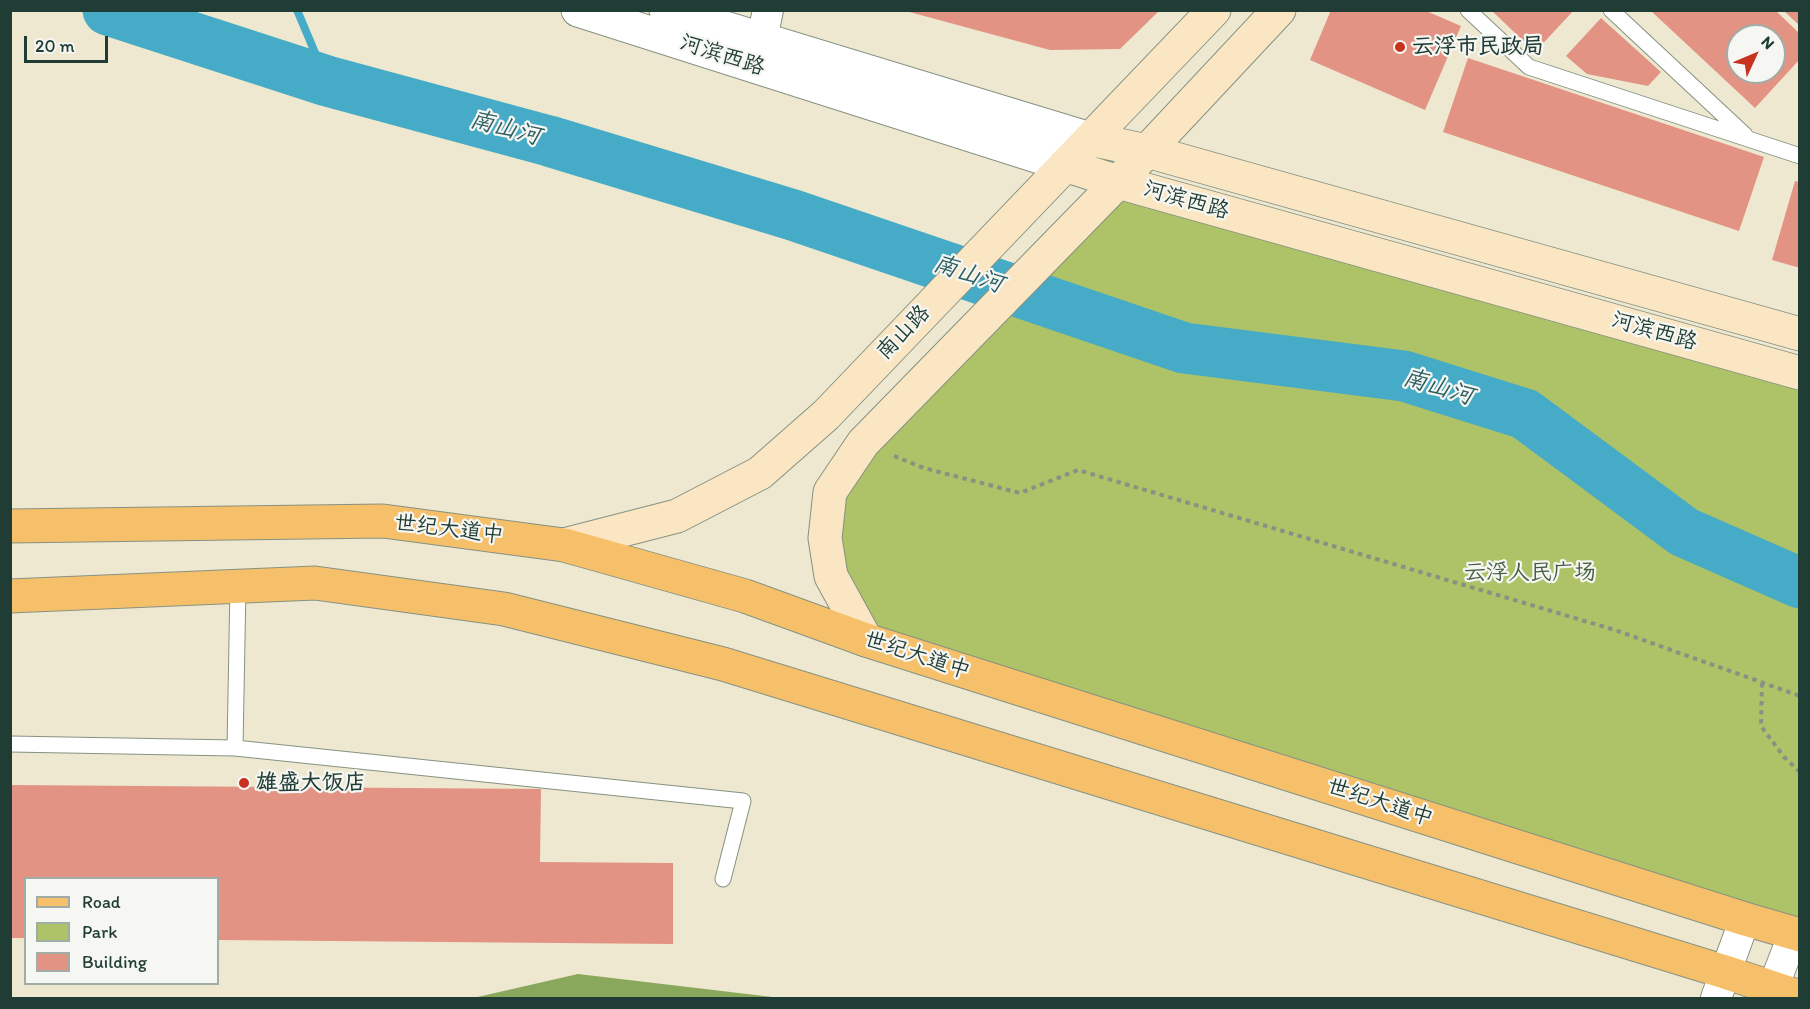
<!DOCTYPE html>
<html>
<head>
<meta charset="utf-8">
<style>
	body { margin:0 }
	#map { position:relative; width:1810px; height:1009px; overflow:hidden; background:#ede8cf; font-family:Itim,sans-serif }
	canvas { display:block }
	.frame { position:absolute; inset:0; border:12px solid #1f3d34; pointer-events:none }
	.legend { position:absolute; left:24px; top:877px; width:195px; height:108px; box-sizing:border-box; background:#f6f6f2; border:2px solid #a0aca6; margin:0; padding:8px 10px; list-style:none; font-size:18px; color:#1f3d34 }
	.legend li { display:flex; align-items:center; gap:12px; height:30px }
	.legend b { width:30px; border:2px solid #a0aca6 }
	.north { position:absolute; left:1726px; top:24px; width:60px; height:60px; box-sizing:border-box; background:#f6f6f2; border:2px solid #a0aca6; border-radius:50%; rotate:46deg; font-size:16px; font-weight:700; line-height:24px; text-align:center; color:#1f3d34 }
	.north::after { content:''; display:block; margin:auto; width:21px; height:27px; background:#c8321e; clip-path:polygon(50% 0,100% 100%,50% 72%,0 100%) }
	.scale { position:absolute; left:24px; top:36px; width:84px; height:27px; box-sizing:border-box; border:3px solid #1f3d34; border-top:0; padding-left:8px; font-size:18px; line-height:21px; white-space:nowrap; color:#1f3d34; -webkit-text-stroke:4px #f6f6f2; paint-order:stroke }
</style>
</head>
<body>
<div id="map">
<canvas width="1810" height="1009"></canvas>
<div class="frame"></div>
<ul class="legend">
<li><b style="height:8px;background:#f6c06b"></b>Road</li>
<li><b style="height:16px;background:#aec267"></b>Park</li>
<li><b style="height:16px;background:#e29384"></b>Building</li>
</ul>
<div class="north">N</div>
<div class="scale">20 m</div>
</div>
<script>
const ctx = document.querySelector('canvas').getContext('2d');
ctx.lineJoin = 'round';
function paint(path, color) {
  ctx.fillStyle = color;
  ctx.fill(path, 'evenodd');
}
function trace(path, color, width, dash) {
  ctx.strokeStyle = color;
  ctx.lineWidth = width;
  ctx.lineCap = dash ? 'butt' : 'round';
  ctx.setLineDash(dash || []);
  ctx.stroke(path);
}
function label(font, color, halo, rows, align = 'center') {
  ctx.font = font + ' Itim,"LXGW WenKai TC",sans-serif';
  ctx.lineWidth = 4.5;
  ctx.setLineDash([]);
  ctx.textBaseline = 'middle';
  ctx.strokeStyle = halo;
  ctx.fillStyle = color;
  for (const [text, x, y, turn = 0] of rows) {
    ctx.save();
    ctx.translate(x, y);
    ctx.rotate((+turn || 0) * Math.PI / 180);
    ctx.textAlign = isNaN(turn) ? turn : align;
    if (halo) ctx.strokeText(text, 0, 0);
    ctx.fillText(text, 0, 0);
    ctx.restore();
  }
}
const green = new Path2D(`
	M1118,182L1799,373V935L866,640L825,538L863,443Z`);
const forest = new Path2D(`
	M578,974L781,998H473Z`);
const stream = new Path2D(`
	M297,10L327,81`);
const river = new Path2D(`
	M108,10L327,81L549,141L793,215L1184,348L1404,376L1525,414L1684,532L1800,583`);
const building = new Path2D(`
	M902,10H1160L1120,49L1050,50Z
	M1331,10H1424L1461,26L1425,110L1310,60Z
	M1491,10H1574L1535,52Z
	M1650,10H1775L1800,34V59L1755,108ZM1738,36H1774V72H1738Z
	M1783,10H1800V26Z
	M1601,18L1661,72L1648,86L1587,74L1566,56Z
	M1468,58L1764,157L1739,231L1443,132Z
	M1795,181L1800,182V268L1772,260Z
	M10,785L541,789L540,862L673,863V944L218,940V878H26V938H10Z`);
const path = new Path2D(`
	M894,456L924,468L1020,493L1078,470L1615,630L1800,696
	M1762,683L1761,726L1784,757L1800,772`);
const service = new Path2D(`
	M1468,10L1529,67L1800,156
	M1611,10L1745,135
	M10,744L235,748L743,801L723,879
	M235,748L238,586`);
const minor = new Path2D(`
	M762,39L768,10
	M1716,998L1745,919
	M1769,998L1794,933`);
const tertiary = new Path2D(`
	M578,10L1065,165
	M666,10L1090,139`);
const secondary = new Path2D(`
	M1090,139L1147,151L1800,334
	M1065,165L1118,182L1800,373
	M564,545L677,516L760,473L826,415L1214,10
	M866,640L831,576L825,538L830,492L863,443L1118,182L1279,10`);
const primary = new Path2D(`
	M10,526L383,521L564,545L745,596L866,640L1745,919L1800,935
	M10,596L315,583L504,609L723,664L1725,972L1800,997`);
const markers = [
	[1400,47,6,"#c8321e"],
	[244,783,6,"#c8321e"]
];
const poiNames = [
	["云浮市民政局",1412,47],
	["雄盛大饭店",256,783]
];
const streetNames = [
	["河滨西路",722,56,18],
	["河滨西路",1186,201,16],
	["河滨西路",1654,332,16],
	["南山路",904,333,-46],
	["世纪大道中",449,530,7],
	["世纪大道中",917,656,18],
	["世纪大道中",1380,803,18]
];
const parkNames = [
	["云浮人民广场",1530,573]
];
const waterNames = [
	["南山河",505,129,15],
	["南山河",968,275,19],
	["南山河",1438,388,17]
];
paint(green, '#aec267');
paint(forest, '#8aa85c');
trace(stream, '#46abc6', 8);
trace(river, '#46abc6', 51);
paint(building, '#e29384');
trace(service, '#869282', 17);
trace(minor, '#869282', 32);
trace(tertiary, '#869282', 35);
trace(secondary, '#869282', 35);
trace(primary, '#869282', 35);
trace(path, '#869282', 4, [4.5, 4.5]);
trace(service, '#fff', 15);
trace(minor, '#fff', 30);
trace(tertiary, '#fff', 33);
trace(secondary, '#fbe6c4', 33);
trace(primary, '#f6c06b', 33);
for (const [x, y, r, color] of markers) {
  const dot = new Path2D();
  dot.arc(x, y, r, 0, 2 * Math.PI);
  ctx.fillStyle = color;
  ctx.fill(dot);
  trace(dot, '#f6f6f2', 2);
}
label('bold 22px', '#1f3d34', '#f6f6f2', poiNames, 'left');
label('22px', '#1f3d34', '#f6f6f2', streetNames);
label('22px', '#435e41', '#f6f6f2', parkNames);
label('italic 24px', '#2b5e60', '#f6f6f2', waterNames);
</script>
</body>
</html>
